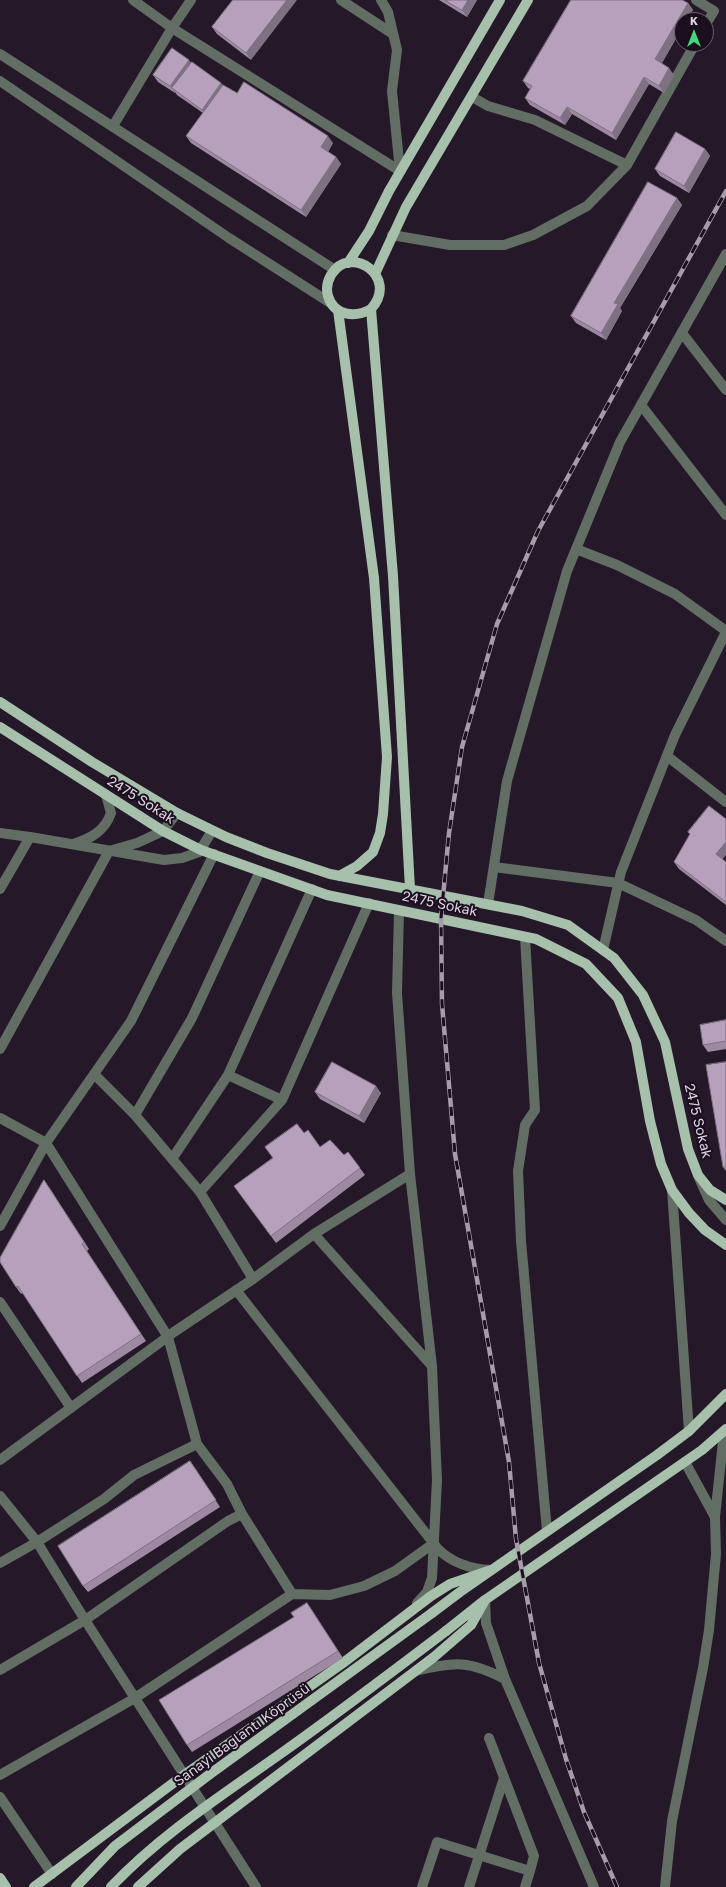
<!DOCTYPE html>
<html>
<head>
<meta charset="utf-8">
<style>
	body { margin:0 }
	#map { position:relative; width:726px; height:1887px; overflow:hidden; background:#251829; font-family:"Golos Text",sans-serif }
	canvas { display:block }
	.north { position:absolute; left:674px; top:12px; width:40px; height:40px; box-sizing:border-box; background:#1b0f1f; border:1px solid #695e6c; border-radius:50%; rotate:0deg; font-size:11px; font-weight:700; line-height:16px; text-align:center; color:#ddd4e0 }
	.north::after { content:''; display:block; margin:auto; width:14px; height:18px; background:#44d77b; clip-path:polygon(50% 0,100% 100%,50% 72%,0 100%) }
</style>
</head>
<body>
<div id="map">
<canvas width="726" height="1887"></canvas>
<div class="north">K</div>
</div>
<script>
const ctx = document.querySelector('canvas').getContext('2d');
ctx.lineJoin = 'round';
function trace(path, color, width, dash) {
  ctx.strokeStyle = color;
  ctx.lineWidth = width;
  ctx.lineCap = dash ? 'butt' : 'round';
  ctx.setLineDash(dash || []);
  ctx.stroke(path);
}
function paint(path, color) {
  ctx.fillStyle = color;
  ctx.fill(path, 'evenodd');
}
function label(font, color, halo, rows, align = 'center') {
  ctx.font = font + ' "Golos Text",sans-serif';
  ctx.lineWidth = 4;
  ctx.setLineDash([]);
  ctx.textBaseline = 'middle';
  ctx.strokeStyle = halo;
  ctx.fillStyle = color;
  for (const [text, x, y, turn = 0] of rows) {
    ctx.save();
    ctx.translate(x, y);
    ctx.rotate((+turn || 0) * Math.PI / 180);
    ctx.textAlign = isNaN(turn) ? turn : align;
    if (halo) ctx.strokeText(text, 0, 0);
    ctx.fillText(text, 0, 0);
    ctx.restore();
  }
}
const minor = new Path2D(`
	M133,0L172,28L400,171
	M341,0L393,34
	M381,0L388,12L397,50L392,91L400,171
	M696,0L714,11L706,24
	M0,54L335,270
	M0,81L229,238L332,304
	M472,97L488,106L535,120L627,165
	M113,126L172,28L191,0
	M392,235L450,245H504L533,235L587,206L627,165L695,44
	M682,333L726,390
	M641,405L726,515
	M576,549L617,565L675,594L726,631
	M667,756L726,802
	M0,833L30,837L164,860L182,858L199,852L212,831
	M73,844C90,839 105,831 111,813L106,795
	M494,867L618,883L696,920L726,941
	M0,889L30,837
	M488,904L507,781L567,571L620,442L726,254
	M399,910L397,993L410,1174L432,1366L437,1480L432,1578L427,1592L417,1603
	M525,937L535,1110L525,1125L518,1171L521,1241L547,1531
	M603,950L621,872L675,735L726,632
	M0,1049L109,851L137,843L163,831L177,813
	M94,1074L135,1115L200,1192L253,1279
	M228,1075L282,1100
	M135,1115L192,1018L260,871
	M0,1118L46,1143L168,1337L197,1444L227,1484L242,1514L228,1521L85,1620L0,1670
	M172,1159L228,1075L312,889
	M699,1178L709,1200L726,1220
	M672,1190L689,1431
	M200,1192L282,1100L369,903
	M0,1226L46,1143L131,1021L214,854
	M314,1234L432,1366
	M236,1290L438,1549C452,1563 471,1569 491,1570
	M0,1302L71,1408
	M0,1460L174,1332L253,1279L314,1234L410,1174
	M685,1462L715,1517
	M0,1496L37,1542L85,1620L256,1887
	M242,1514L292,1594
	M0,1563L37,1542L104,1499L134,1475L197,1444
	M485,1600L486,1623L505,1679L594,1887
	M416,1671C455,1661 470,1661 505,1679
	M489,1738L534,1856L530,1871
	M0,1775L135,1698L292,1594L330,1595L364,1586L395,1571L434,1543
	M0,1797L52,1874
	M422,1887L437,1842L530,1871L525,1887
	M469,1887L504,1778
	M665,1887L672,1821L703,1668L709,1630L716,1554L715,1517L724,1432`);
const major = new Path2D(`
	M348,263L369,231L389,191L500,0
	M375,274L406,207L528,0
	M371,309C355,318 334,316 328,296C326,289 327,282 331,275C350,243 400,277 371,309L393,576L410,889
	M338,310L374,578L387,757L383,814L380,833L373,852L357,866L339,876
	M0,702L92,762L177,813L226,837L267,853L330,874L522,911L568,925L614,958L643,995L665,1042L688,1149L698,1175L710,1190L726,1200
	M0,727L163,831L201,850L327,895L536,939L586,964L618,998L636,1042L650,1121L661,1164L672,1190L689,1213L705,1230L726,1245
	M432,1613L460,1592L657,1455L689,1431L726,1394
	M446,1631L485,1600L702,1450L726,1429
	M0,1878L6,1887
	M34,1887L184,1775L343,1663L431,1596L450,1584L491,1570
	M138,1887L180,1849L434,1657L471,1625L485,1600`);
const rail = new Path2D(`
	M617,1887L584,1812L566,1759L539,1663L530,1614L516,1539L509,1462L455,1154L442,1004L441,918L449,833L462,747L497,624L538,531L726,191`);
const majorBridge = new Path2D(`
	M76,1887L115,1846L210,1774L432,1613
	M111,1887C161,1834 224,1794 283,1752C338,1713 392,1672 446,1631`);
const wall = new Path2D(`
	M233,0L251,60L217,34L212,27Z
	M439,0H477L467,17Z
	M688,3L693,10L682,20V28L662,63L674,75L664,93L649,84L616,140L572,114L565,125L530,105L525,98L530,89L528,88L523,81Z
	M191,62L223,85L237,93L333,143L328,152L336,157L341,164L306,217L191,143L186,136L203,113L177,95L175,92V93L158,82L153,75Z
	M705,149L710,156L689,193L660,176L655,169Z
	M677,198L682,205L620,308L622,311L606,340L576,323L571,316Z
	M688,832L726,862V905L679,869L674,862L690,834Z
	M726,1020V1049L708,1052L703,1045Z
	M726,1062V1171L723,1167Z
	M315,1092L381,1093L364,1123L320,1099Z
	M304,1133L320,1147L344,1155L348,1152L365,1175L276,1243L234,1186L272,1158Z
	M49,1187L89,1249L87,1251L146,1341L82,1383L23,1293L21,1294L16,1287Z
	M195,1468L220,1507L88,1592L83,1586Z
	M307,1603L343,1658L192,1752L187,1745L294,1617Z`);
const shadedWall = new Path2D(`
	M287,0H297L251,60L246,53Z
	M468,0H477L467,17L462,10Z
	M688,3L693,10L687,20H682V28L660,66L655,59Z
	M189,60L194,67L172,88L175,92V93L170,86Z
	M669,68L674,75L664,93L659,86Z
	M644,77L649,84L616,140L612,133Z
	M221,83L226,90L207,116L202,110Z
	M567,107L572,114L565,125L560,118Z
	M328,136L333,143L326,154L321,147Z
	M705,149L710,156L689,193L684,186Z
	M336,157L341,164L306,217L301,210Z
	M677,198L682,205L620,308L622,311L606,340L601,333L614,303Z
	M726,842V855L721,861L716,854Z
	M376,1086L381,1093L364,1123L359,1116Z
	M307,1603L312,1610L343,1658L338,1651Z`);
const building = new Path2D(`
	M233,0H287L246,53L212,27Z
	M445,0H468L462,10Z
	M571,0H682L688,3L655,59L669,68L659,86L644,77L612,133L567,107L560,118L525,98L532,86L523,81Z
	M172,48L189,60L170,86L153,75Z
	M192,62L221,83L202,110L172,88Z
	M244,82L328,136L321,147L336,157L301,210L186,136L223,85L237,93Z
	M676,132L705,149L684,186L655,169Z
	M648,182L677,198L614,303L618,304L601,333L571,316Z
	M709,806L726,819V842L716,854L726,862V902L674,862L690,834L688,832Z
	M726,1020V1041L703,1045L700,1025Z
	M332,1062L376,1086L359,1116L315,1092Z
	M726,1062V1167H723L706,1065Z
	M297,1124L304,1133L308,1130L320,1147L330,1140L344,1155L348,1152L360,1168L271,1236L234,1186L273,1158L265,1147Z
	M44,1180L84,1242L82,1244L141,1334L77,1376L18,1286L16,1287L0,1262V1258Z
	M190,1461L216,1500L83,1586L58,1546Z
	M307,1603L338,1651L187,1745L159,1700L294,1617L291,1613Z`);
const streetNames = [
	["2475 Sokak",141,800,32],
	["2475 Sokak",440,904,12],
	["2475 Sokak",698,1121,76],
	["Sanayi Bağlantı Köprüsü",242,1735,-36]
];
trace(minor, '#626e64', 10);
trace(major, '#a6c0ac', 10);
trace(rail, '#a79daa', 4.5);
trace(rail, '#1b0f1f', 3, [9]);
trace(majorBridge, '#a6c0ac', 10);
paint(wall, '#9d8aa2');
paint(shadedWall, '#7f7084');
paint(building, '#b6a0bc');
trace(building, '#7f7084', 1);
label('14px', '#ddd4e0', '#1b0f1f', streetNames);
</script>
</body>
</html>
